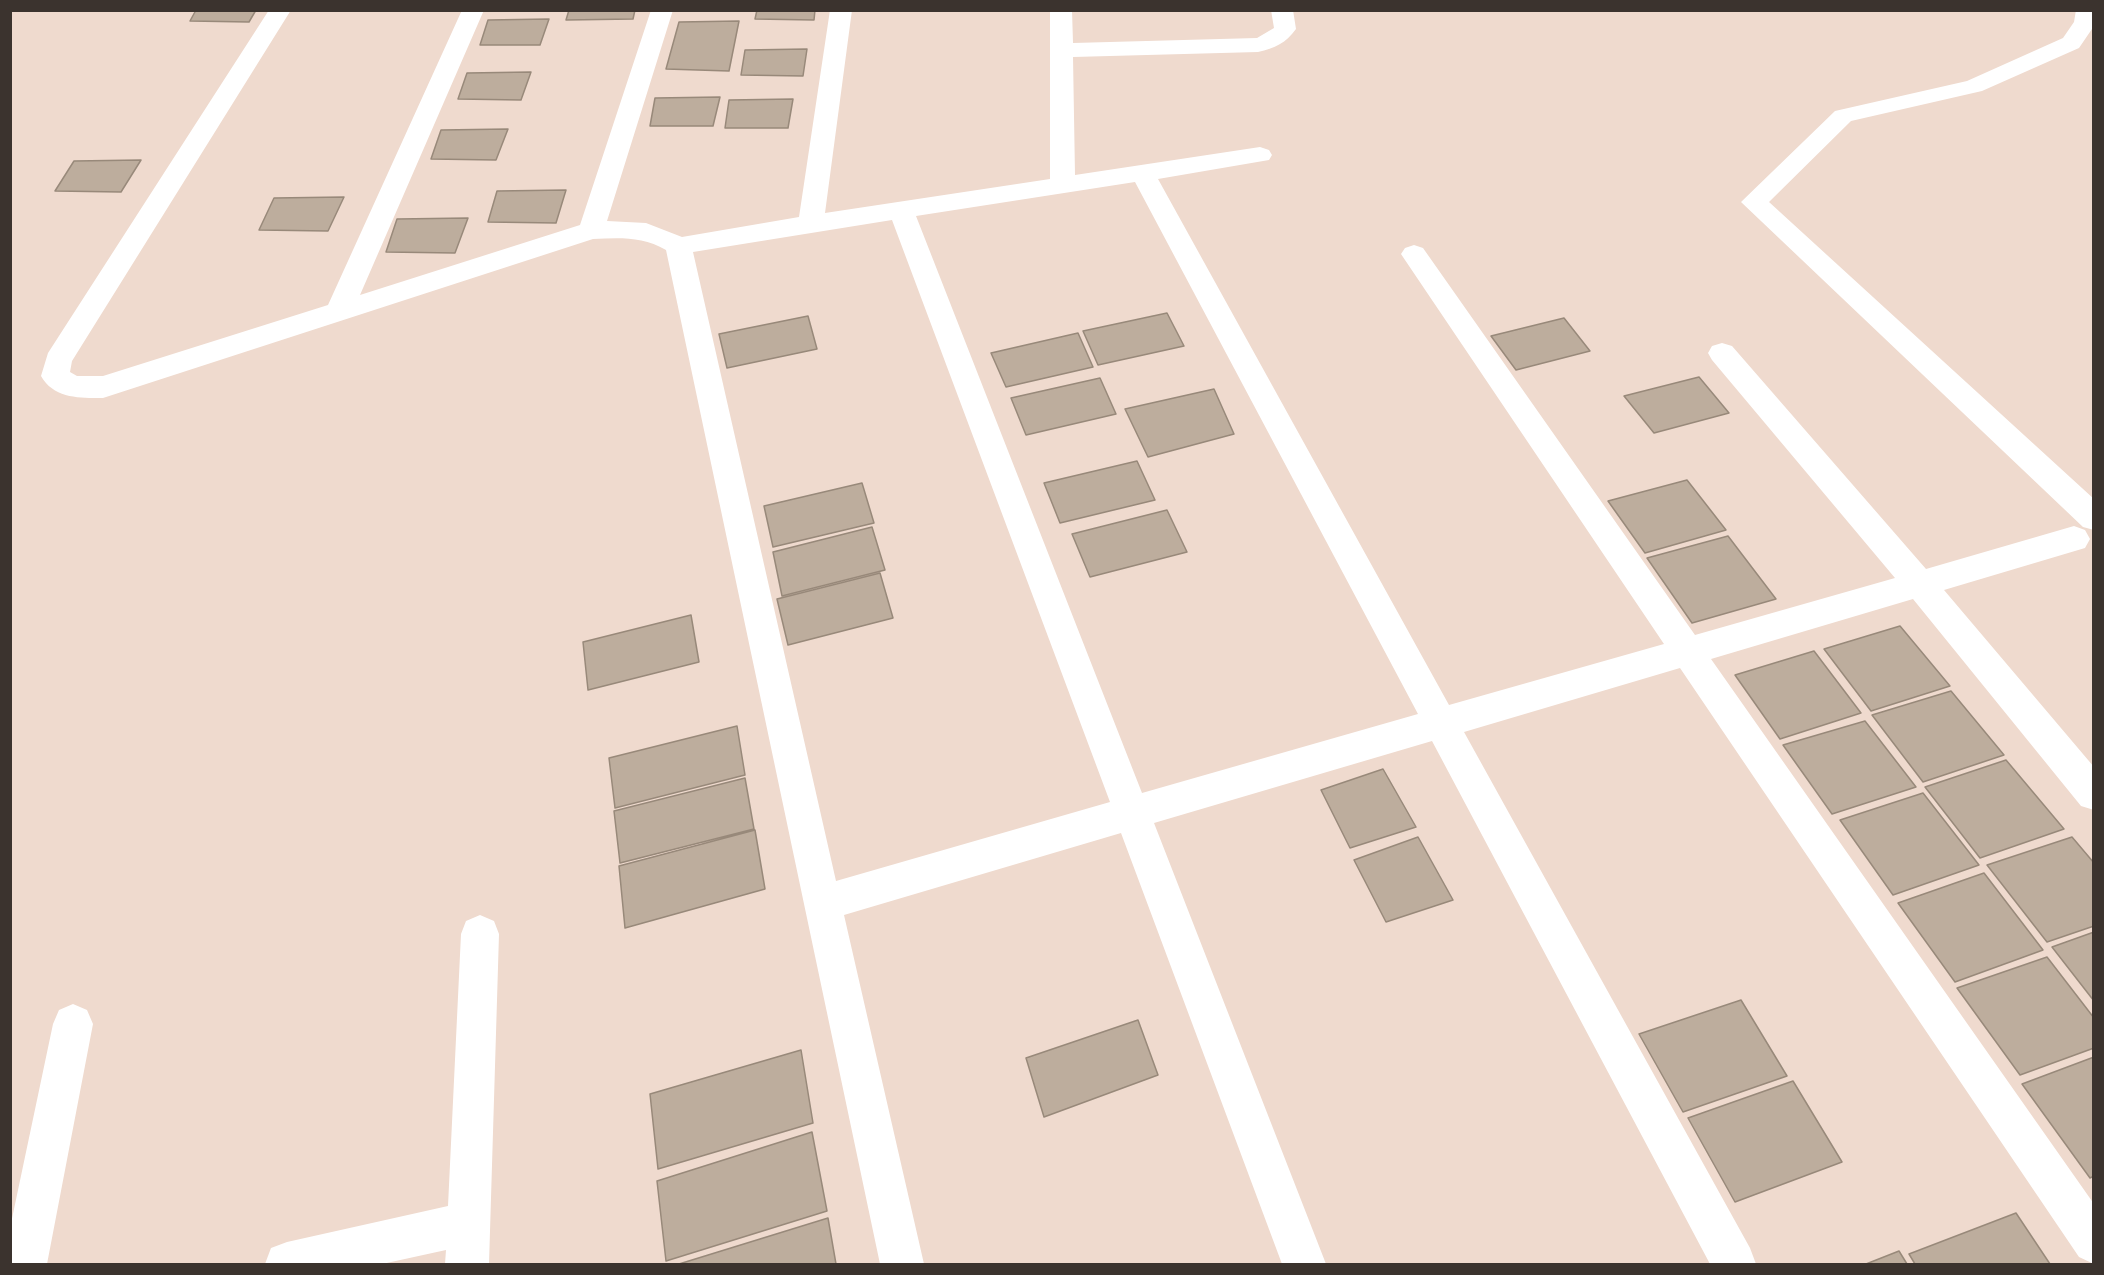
<!DOCTYPE html>
<html>
<head>
<meta charset="utf-8">
<style>
	body { margin:0 }
	#map { position:relative; width:2104px; height:1275px; overflow:hidden; background:#efdace; font-family:Literata,serif }
	canvas { display:block }
	.frame { position:absolute; inset:0; border:12px solid #3b332e; pointer-events:none }
</style>
</head>
<body>
<div id="map">
<canvas width="2104" height="1275"></canvas>
<div class="frame"></div>
</div>
<script>
const ctx = document.querySelector('canvas').getContext('2d');
ctx.lineJoin = 'round';
function paint(path, color) {
  ctx.fillStyle = color;
  ctx.fill(path, 'evenodd');
}
function trace(path, color, width, dash) {
  ctx.strokeStyle = color;
  ctx.lineWidth = width;
  ctx.lineCap = dash ? 'butt' : 'round';
  ctx.setLineDash(dash || []);
  ctx.stroke(path);
}
const building = new Path2D(`
	M196,10H256L249,22L190,21Z
	M569,10H635L633,19L566,20Z
	M757,10H815L814,20L755,19Z
	M549,19L540,45H480L488,20Z
	M739,21L729,71L666,69L679,22Z
	M807,49L803,76L741,75L745,50Z
	M531,72L521,100L458,99L467,73Z
	M720,97L713,126H650L655,98Z
	M793,99L788,128H725L729,100Z
	M508,129L496,160L431,159L441,130Z
	M141,160L121,192L55,191L74,161Z
	M566,190L556,223L488,222L497,191Z
	M344,197L328,231L259,230L274,198Z
	M468,218L455,253L386,252L397,219Z
	M1167,313L1184,346L1098,365L1083,331Z
	M808,316L817,349L727,368L719,334Z
	M1564,318L1590,351L1516,370L1491,336Z
	M1078,333L1093,367L1006,387L991,353Z
	M1699,377L1729,413L1654,433L1624,396Z
	M1100,378L1116,414L1026,435L1011,398Z
	M1214,389L1234,434L1148,457L1125,409Z
	M1137,461L1155,500L1060,523L1044,483Z
	M1687,480L1726,530L1645,553L1608,501Z
	M862,483L874,523L773,547L764,506Z
	M1167,510L1187,552L1090,577L1072,534Z
	M872,527L885,570L782,596L773,552Z
	M1728,536L1776,599L1692,623L1647,558Z
	M880,573L893,618L788,645L777,599Z
	M691,615L699,662L588,690L583,642Z
	M1900,626L1950,686L1871,711L1824,649Z
	M1814,651L1861,713L1780,739L1735,675Z
	M1951,691L2004,755L1923,782L1872,715Z
	M1865,721L1916,787L1832,814L1783,745Z
	M737,726L745,775L615,808L609,758Z
	M2006,760L2064,829L1980,858L1925,787Z
	M1383,769L1416,827L1350,848L1321,790Z
	M745,778L754,829L620,863L614,811Z
	M1923,793L1979,865L1893,895L1840,820Z
	M755,830L765,889L625,928L619,866Z
	M1418,837L1453,900L1386,922L1354,860Z
	M2072,837L2094,863V926L2047,942L1987,865Z
	M1984,873L2043,950L1955,982L1898,903Z
	M2094,932V1001L2052,947Z
	M2047,957L2094,1018V1048L2020,1075L1957,988Z
	M1741,1000L1787,1076L1683,1112L1639,1034Z
	M1138,1020L1158,1075L1044,1117L1026,1058Z
	M801,1050L813,1123L658,1169L650,1094Z
	M2094,1057V1176L2090,1178L2022,1084Z
	M1793,1081L1842,1162L1735,1202L1688,1118Z
	M812,1132L827,1211L666,1261L657,1181Z
	M2016,1213L2050,1264H1915L1909,1254Z
	M828,1218L836,1264H679Z
	M1899,1251L1907,1264H1866Z`);
const minor = new Path2D(`
	M269,10H291L72,361L70,372L77,376H103L328,305L462,10H484L360,295L580,225L651,10H673L607,221L646,223L682,237L799,217L830,10H852L825,213L1050,179V10H1072L1073,43L1257,38L1274,28L1271,10H1293L1296,29C1286,43 1275,48 1258,52L1073,57L1075,175L1260,147L1269,150L1272,155L1269,160L1158,179L1449,705L1664,644L1405,260L1401,254L1405,248L1414,245L1423,248L1695,635L1895,578L1712,360L1708,353L1712,346L1722,343L1732,346L1926,569L2074,526L2085,530L2090,539L2085,548L1944,590L2094,767V810L2081,806L1913,599L1711,659L2094,1204V1264L2079,1257L1680,668L1464,732L1750,1248L1756,1264H1710L1432,741L1154,823L1326,1264H1282L1121,833L844,915L924,1264H880L666,250C642,236 619,238 593,239L103,398C80,398 54,399 41,376L48,353ZM1135,182L1418,714L1142,793L916,216ZM892,220L1110,802L836,881L693,252Z
	M2076,10H2094V26L2079,48L1982,91L1851,121L1769,202L2094,499V530L2083,527L1741,202L1835,111L1967,81L2063,38L2074,22Z
	M480,915L494,921L499,934L489,1264H445L446,1250L382,1264H265L271,1248L287,1242L448,1206L461,934L466,921Z
	M73,1004L87,1010L93,1024L47,1264H10V1228L53,1024L59,1010Z`);
paint(building, '#bdad9d');
trace(building, '#98897a', 1.5);
paint(minor, '#fff');
</script>
</body>
</html>
